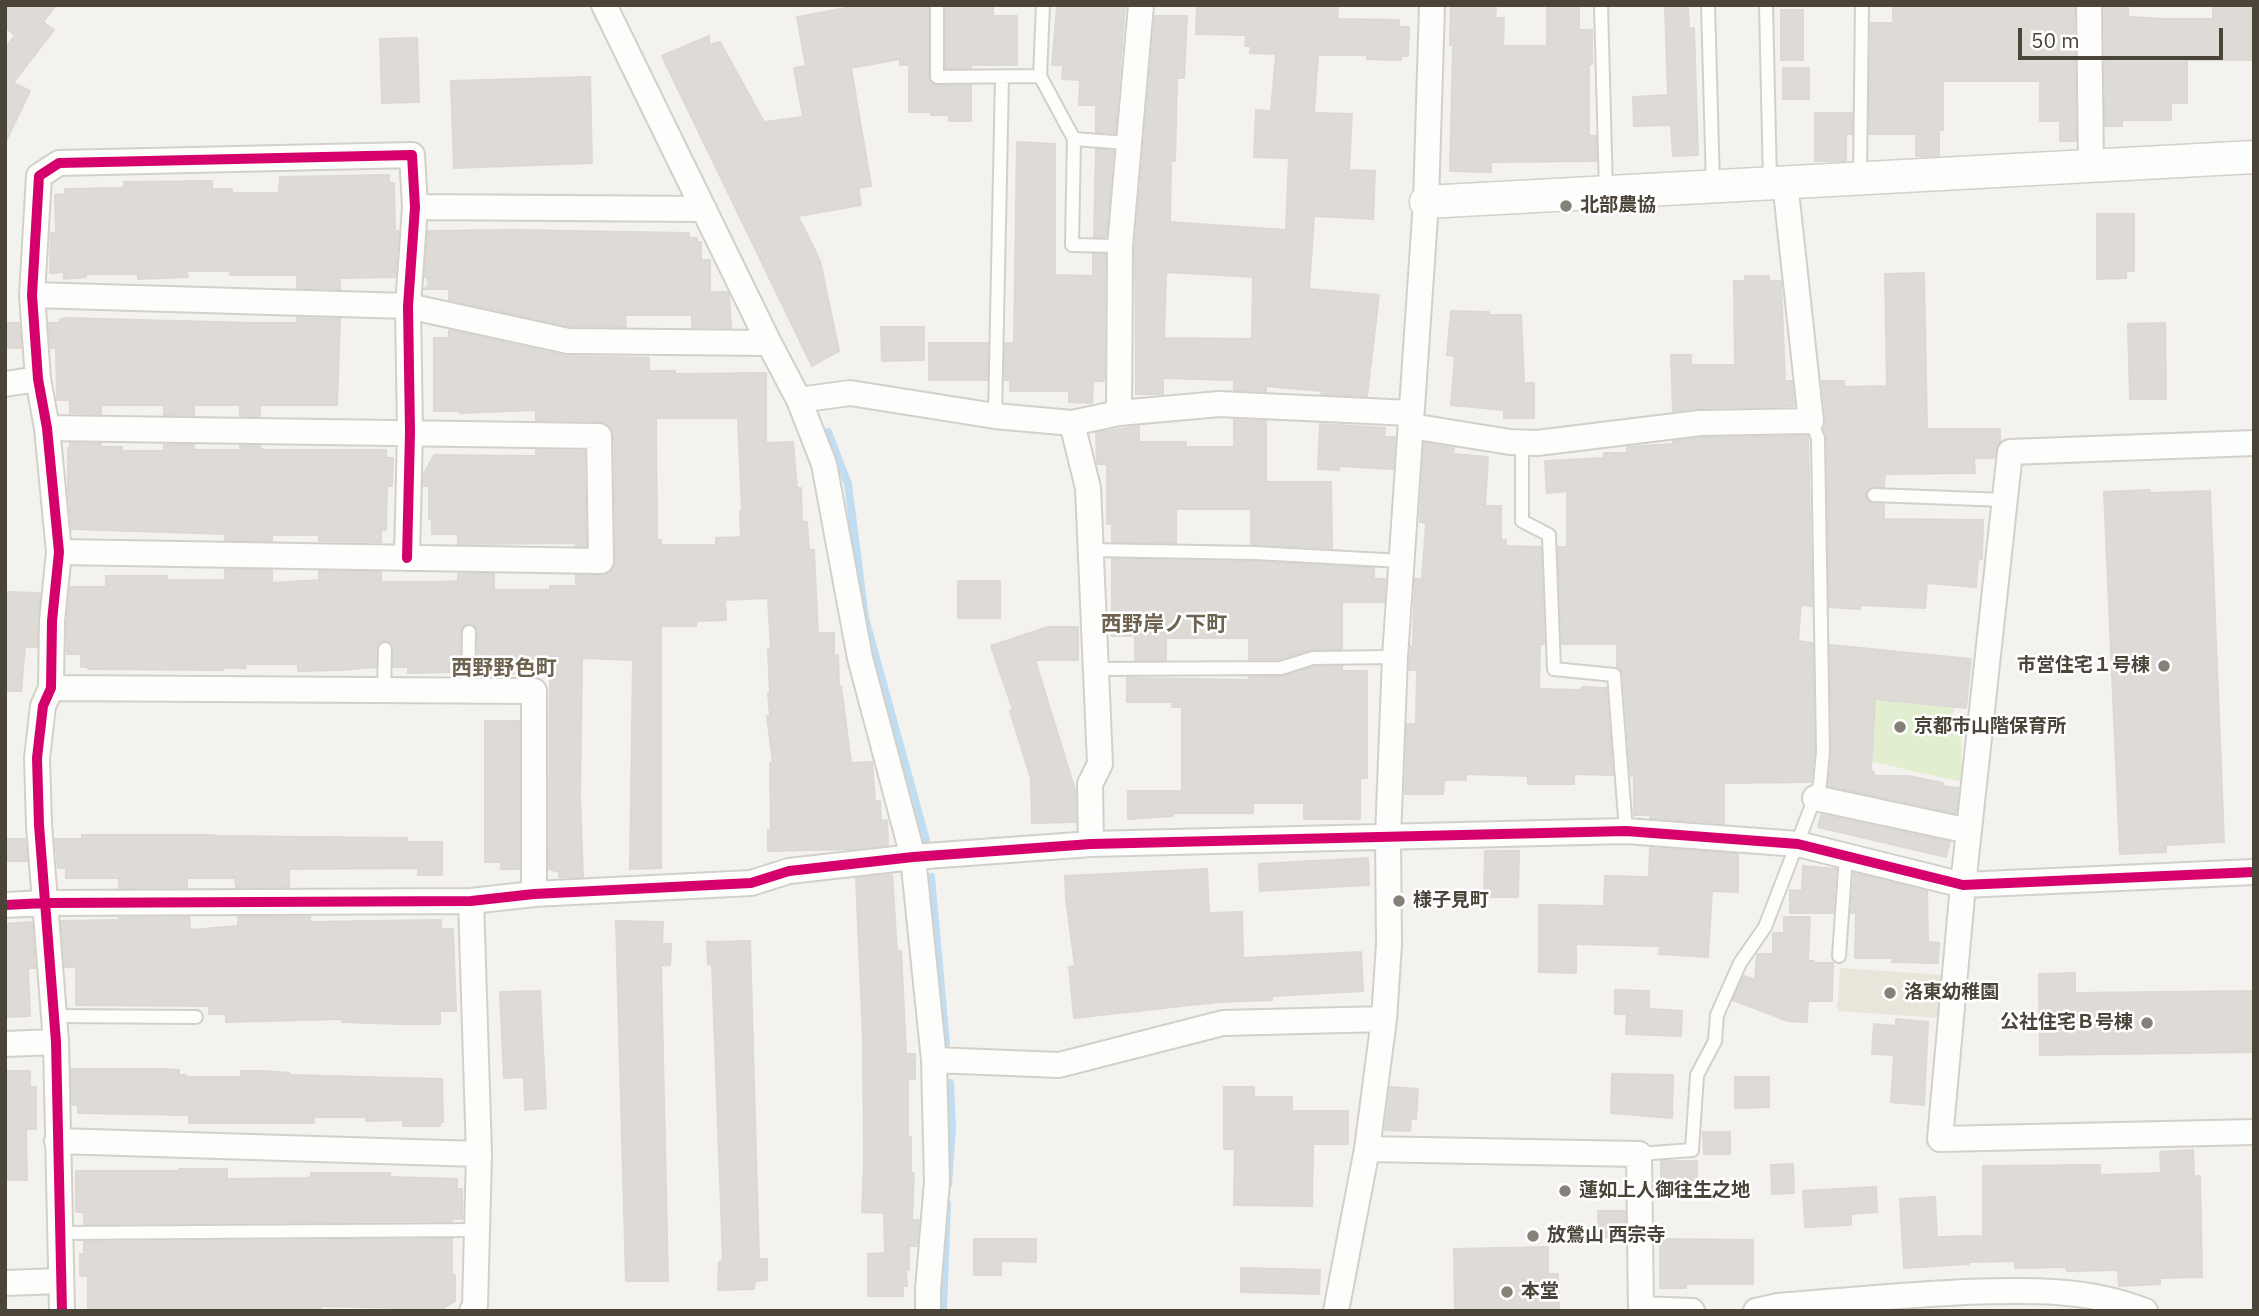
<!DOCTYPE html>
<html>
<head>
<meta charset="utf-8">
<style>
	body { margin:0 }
	#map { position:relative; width:2259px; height:1316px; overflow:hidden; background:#f4f2ee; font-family:"IBM Plex Sans",sans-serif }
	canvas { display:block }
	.frame { position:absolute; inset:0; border:7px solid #4b4439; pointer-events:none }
	.scale { position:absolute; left:2018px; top:28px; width:205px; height:32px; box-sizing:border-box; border:4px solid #4b4439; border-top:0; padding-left:9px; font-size:21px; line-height:24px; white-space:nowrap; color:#4b4439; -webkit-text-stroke:5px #fff; paint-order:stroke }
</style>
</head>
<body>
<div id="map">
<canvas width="2259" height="1316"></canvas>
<div class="frame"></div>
<div class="scale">50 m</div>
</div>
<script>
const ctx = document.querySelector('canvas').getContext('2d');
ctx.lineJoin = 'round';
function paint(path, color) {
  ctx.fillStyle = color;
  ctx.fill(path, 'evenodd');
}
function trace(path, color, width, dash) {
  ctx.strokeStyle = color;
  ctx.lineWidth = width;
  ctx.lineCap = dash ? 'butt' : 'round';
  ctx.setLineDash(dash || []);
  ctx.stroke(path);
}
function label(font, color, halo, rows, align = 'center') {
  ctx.font = font + ' "IBM Plex Sans","Noto Sans JP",sans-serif';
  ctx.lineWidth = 5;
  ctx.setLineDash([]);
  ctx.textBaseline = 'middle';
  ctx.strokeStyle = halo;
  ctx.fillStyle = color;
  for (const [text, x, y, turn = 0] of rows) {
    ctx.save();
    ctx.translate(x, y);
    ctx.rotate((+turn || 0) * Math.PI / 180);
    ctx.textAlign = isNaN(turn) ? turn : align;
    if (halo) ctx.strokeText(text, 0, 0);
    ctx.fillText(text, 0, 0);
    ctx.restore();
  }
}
const education = new Path2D(`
	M1840,968L1943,975L1940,1018L1837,1011Z`);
const green = new Path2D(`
	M1872,699L1954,707L1949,733L1961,736L1962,782L1873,762Z`);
const stream = new Path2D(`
	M828,432L848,484L865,618L926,840
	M931,877L946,1043
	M948,1184L952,1127L950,1083
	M943,1311L947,1204`);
const building = new Path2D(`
	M5,5H56L43,22L54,30L13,83L30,91L5,143V48L15,35L5,27Z
	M862,5H928L929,81L937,86L971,85V121H949V115H931V112H909V65H900V59L851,68L871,186L858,188L861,205L798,216L820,261L839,351L812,366L662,56L709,36V45L720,42L764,122L803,117L794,68L806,66L797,17Z
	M946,5H993V16H1017V65H971V68H946Z
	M1057,5H1125L1115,133L1096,132V105H1079L1080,80L1062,79L1063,65H1052Z
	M1197,5H1338L1337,19L1399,20L1398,27H1409L1408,56H1401V60L1367,59V55H1318L1314,113L1352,114L1349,170L1375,171L1373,219L1314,216L1309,289L1379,295L1367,396L1321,394L1322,391L1266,386V391L1234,390V380L1163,378V394H1136L1135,247L1155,16H1187L1184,78H1177L1175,161H1171L1170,222L1286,230L1289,158L1254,157L1256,110L1271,111L1276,54L1250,53L1251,46H1245L1246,35L1196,34ZM1166,272L1253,277L1252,339L1164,338Z
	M1547,5H1579V30H1592V64H1589V136H1596V161L1491,162V172L1450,171L1453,45H1450L1451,6L1496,7L1495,18H1504L1503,46H1547Z
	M1918,5H2074L2076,141H2060V121H2040V81H1943V130H1939V156H1916V134H1869L1871,23H1893V7H1918Z
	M2104,5H2128V17L2164,19H2213V5H2252V60H2187V103H2171V120H2122V126H2105Z
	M1665,7H1688L1689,29L1694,28L1698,155L1673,156L1671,125L1634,126L1633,97L1668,95Z
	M1781,10H1803V60H1781Z
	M417,38L419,102L382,103L380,39Z
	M1783,68H1809V99H1783Z
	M590,77L592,163L454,168L451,81Z
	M1815,113H1852V134H1846V161H1815Z
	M1017,142L1055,144V275L1093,276V254H1105L1104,381H1093L1092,403L1069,402V391H1010V380H1004L1005,343H1014Z
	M1096,149L1113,151L1106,237H1094Z
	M389,175V183H394L395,231H398L395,277L340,278V289L297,288V275H230V271H187L188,277L138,279V274H86V277L64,279V272L50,273L51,233H56L55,195L65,194V189L124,188V182L212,181V189H232V193H279L280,177Z
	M2097,214H2134V271H2126V278L2097,279Z
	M514,230L689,233V238H697V242H701V260H710V292H727L729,295L731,328L692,327V315H625L626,327L570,326L449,300V289H424L429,285L427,277H425L428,231Z
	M1924,273L1927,429H2000V442L1994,458H1974L1975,473L1885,474L1884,487H1871L1865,495L1870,503L1884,504V519L1983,520L1982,559H1978L1976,587L1927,583L1925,608L1860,605V609L1829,607L1827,438L1824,429L1826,419L1822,381H1844V387L1887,386L1885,274Z
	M1745,276H1769V281H1781L1785,381H1792L1794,406L1700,408L1673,411L1671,355H1691V365H1735L1734,281H1745Z
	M1451,311L1489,312V315H1521L1524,383H1534V418H1504V410L1451,405L1455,356L1447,355Z
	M64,318L255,323H297V318L340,319L337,405H260V416H240V405H194V415H164V405H101V414L70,413V400H57L56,348H51L49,323H60V320Z
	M5,323H19L21,348H5Z
	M2165,323L2166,399H2130L2128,324Z
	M881,327H924V360L882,361Z
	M449,330L565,356L649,358V371H675V374L766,373V443L793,442L797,488H801L802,522H807L809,550H814L818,633H834V656L838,655L839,686H841L851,763L872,762L875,801H880L881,821L887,820L888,845L855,849L768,851V830H771L770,763H773L767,716H770L768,694H770L768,649H771L768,598L725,600L726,620L697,621L696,626H661V868L630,869L633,660L582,658L580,797L583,877H559V872L549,869L550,674L490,673V663H477L478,632L473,624H465L461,628L460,663H449V672L408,673V667H393V645L386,640L377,645L376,667L341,670L298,671V664H245L246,668H223V670L88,669V667H81V654H67V622L70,587H106V576H167V580H225V570H272V583L319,580V571L381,572V582H439L458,581V574H494V590H550V586H576V575L601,576L609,573L614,568L616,561L614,436L611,428L599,421L536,420V410L460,413V411H434V338H449ZM656,418H738L742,511H740L741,537L716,538V545H661V540H657Z
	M929,343H988L987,380H929Z
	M1234,420L1266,421V482H1331L1332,548L1251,544V509H1176V543L1112,542V524H1107V464H1097L1096,433L1139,426V442H1186V447H1234Z
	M1320,424L1385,428L1384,437H1395L1393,469L1339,466V470L1318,469Z
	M1808,436L1812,606L1801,605L1798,641L1813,643L1814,751L1811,782L1724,783V823L1650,818V815H1634V776H1631L1623,674L1617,667V644H1562L1558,547H1567V491L1547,493L1545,461L1604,458V453H1627V447L1673,444V441L1701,438Z
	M70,443L101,444V447H122V451H164V445H194V450H240V446H260V449L269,450H386V458H393L392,486H387L386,530H381V542L319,541V535H272V541L225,540V534L72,529L68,489V448H70Z
	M1424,443L1454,448L1453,454L1488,457L1485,506H1501V540H1506V546L1541,547L1544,644H1540L1539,689L1582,690V687L1606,688L1613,775L1574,774V784H1528V776L1466,774V780H1444L1443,794H1405L1407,724H1416L1417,670H1409L1411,646H1413L1415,579H1422L1426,523L1420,522Z
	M536,450L584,451L586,546H576V543L458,544V534H432V519H429V486H424V474L434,455L536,456Z
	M2150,490V493L2210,491L2224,842L2166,845V852L2120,854L2104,492Z
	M1112,559L1255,562L1374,568V579H1385L1384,602H1342V649L1311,650L1280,659H1249V638H1166V660H1135V636H1112Z
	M958,581H1000V618H958Z
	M5,592L40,593L37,647H25L21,691H5Z
	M1048,627H1078V660H1035L1075,790L1076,822L1032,823L1031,779L1010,711L1013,710L991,646Z
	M1830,645L1971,659L1966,708L1875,699L1871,771L1874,772L1873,776H1908L1943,783L1942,786L1959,788L1956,813L1829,786L1832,751Z
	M1342,666V671H1367V778H1360V819H1304V803H1253V813H1173V816L1128,819V791H1182V707H1172V702H1127V678L1249,680V677H1281L1314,667Z
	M485,721H519V869H501V862H485Z
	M1821,815L1950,842L1946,857L1818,827Z
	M82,835H214V836L407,838V842H442V875H418V868L289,869V887H236L235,878H187V887L119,888V878H66V868H58L55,839H82Z
	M5,839H25L27,861H5Z
	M1650,848L1738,854V892L1712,891L1708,957L1659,954L1660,946L1576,944V973L1539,972V905L1604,906L1605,876L1649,877Z
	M1485,851H1519L1518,897H1484Z
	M1368,858L1369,885L1260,891L1259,864Z
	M1803,866L1836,869L1833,913H1790V890L1802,891Z
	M1207,869L1209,913L1242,912L1243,958L1361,952L1363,991L1272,996V1000L1218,1002L1074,1018L1069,967L1075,966L1066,899L1065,876Z
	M1854,873L1927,891L1928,942L1939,943L1938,963L1892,962V958H1855L1856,913H1851Z
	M892,875L897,951H901L906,1054H915V1079H908V1137H911V1173H914L912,1220H919L917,1246H909V1270H906L907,1286H903V1296H868V1254L885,1253L884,1213L862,1212L864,1163L863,1039L856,878Z
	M189,917L190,930L238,926V917H310V922L441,920V929H453L456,1011H440V1024H402L342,1022V1019L226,1022V1014H209V1006L76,1005V967H65L61,921L119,920V918Z
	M1784,917H1810L1808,961H1814V963H1833L1832,1001H1808L1807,1022L1788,1021L1733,1000L1744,976L1755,980L1757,954H1773V933H1784Z
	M616,921L663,922L662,944H671L670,965L661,966L668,1281H626Z
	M32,922L35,968H28L30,1016L5,1017V924Z
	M750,941L759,1259H767V1280L755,1281L754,1289L718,1290L719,1262L723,1261L712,965L708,964L707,942Z
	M2075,973V993L2254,991V1052L2040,1055L2039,974Z
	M1615,990L1649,991V1009L1682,1011L1681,1036L1626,1034L1627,1014H1615Z
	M540,991L546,1108L525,1110L524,1077L504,1078L500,992Z
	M1896,1019L1928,1022L1924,1105L1891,1102L1894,1055L1872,1054L1874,1024L1896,1026Z
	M71,1069H164L179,1070V1075H186V1077H241V1071H264L289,1073V1075L442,1079L443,1122H440V1126H403V1120L366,1121V1117H314V1123H189V1115L78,1113V1105H72Z
	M5,1071H30V1087H36V1129H26L27,1180H5Z
	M1612,1074L1673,1075L1672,1118L1611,1113Z
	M1735,1077H1769V1107L1735,1108Z
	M1224,1087H1254V1097H1292V1111H1348V1144H1313L1312,1206L1234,1205L1235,1149H1224Z
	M1390,1087L1418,1089L1416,1119H1411L1410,1131L1385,1130Z
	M1703,1132H1730V1154H1704Z
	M2193,1150L2194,1176H2200L2202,1277L2160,1278V1284L2119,1286L2118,1270L2067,1271L2066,1267L2015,1268V1261L1969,1262V1264L1904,1268L1900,1199L1935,1197L1937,1237L1983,1236V1166L2100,1165V1175L2161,1173L2160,1152Z
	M1661,1161H1697V1187L1661,1188Z
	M1793,1164L1794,1193L1772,1194L1771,1165Z
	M179,1169H227V1179L307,1178L311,1177V1173H390V1177L457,1179V1189H462V1219H452V1221L84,1224V1212H76V1171H179Z
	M1876,1187L1877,1212L1851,1214V1225L1805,1227L1803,1191Z
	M1598,1211H1625V1237H1599Z
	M452,1239V1275H455V1301L442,1309L321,1306V1311H91V1308H88V1276H80V1254H84V1242Z
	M974,1239H1036V1262L1001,1261V1275H974Z
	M1660,1239L1753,1240V1284H1686V1288H1660Z
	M1548,1247V1274H1558L1559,1311H1455L1454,1249Z
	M1241,1268L1320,1270L1319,1294L1241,1292Z`);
const service = new Path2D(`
	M937,5V77L1040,76
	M1043,5L1040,76L1074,139L1072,245L1120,246
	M1601,5L1606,192
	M1708,5L1713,186
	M1766,5L1770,183
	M1074,139L1127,143
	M1860,178L1862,5
	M995,416L1002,77
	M1522,442V521L1549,535L1554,669L1614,675L1626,831
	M1874,495L2004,500
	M1090,550L1255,553L1402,561
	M1095,669L1281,668L1313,658L1395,657
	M384,690L385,649
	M468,691L469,632
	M1839,956L1846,856
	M54,1016L196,1017
	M1639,1154L1692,1150L1697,1075L1715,1041L1717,1015L1740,963L1765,927L1820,784L1823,751L1818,438L1811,421
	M60,1233L477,1230`);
const minor = new Path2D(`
	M604,5L769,343L799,400L824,464L860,658L913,857L934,1060L937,1182L928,1290V1311
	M2089,5L2091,165
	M415,207L704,209
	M32,295L408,306L568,341L769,343
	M5,384L38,379
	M799,400L850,393L995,416L1072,423L1119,413L1219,404L1411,413
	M1119,413L1120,246L1141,5
	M1072,423L1088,488L1100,764L1090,784L1091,844
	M1411,426L1510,442L1537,443L1700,423L1811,421L1785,182
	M47,428L599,436L601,561L59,552
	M2254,443L2010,452L1963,885L1940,1139L2254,1132
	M51,688L534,691V894
	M1815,798L1969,831
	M471,901L479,1154L475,1306L472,1311
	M5,905L46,903L471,901L534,894L751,883L789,871L913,857L1091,844L1626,831L1798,844L1963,885L2254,872
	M5,1044L56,1042
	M934,1060L1059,1065L1223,1023L1384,1019
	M57,1141L479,1154
	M1367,1149L1639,1154L1641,1311
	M5,1283L61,1281
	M1641,1309L1692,1311
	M62,1311L56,1042L39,825L37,758L43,706L51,688L52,621L59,552L47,428L38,379L32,295L39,176L59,163L412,155L415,207L408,306L410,432L407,558
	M1336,1311L1367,1149L1384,1019L1389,944L1388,836L1395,657L1426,202L1432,5
	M1756,1311L1778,1306C1840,1301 1903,1295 1965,1292C2026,1290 2088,1288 2145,1311`);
const tertiary = new Path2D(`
	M1426,202L2254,157`);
const cycleway = new Path2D(`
	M5,905L46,903L471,901L534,894L751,883L789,871L913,857L1091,844L1626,831L1798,844L1963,885L2254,872
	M62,1311L56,1042L39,825L37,758L43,706L51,688L52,621L59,552L47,428L38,379L32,295L39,176L59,163L412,155L415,207L408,306L410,432L407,558`);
const markers = [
	[1566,206,7,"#868178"],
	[2164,666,7,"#868178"],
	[1900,727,7,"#868178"],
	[1399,901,7,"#868178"],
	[1890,993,7,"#868178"],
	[2147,1023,7,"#868178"],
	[1565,1191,7,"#868178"],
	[1533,1236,7,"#868178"],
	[1507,1292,7,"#868178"]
];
const poiNames = [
	["北部農協",1580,206],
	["市営住宅１号棟",2150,666,"right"],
	["京都市山階保育所",1914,727],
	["様子見町",1413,901],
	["洛東幼稚園",1904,993],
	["公社住宅Ｂ号棟",2133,1023,"right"],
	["蓮如上人御往生之地",1579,1191],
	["放鶯山 西宗寺",1547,1236],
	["本堂",1521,1292]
];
const neighbourhoodNames = [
	["西野岸ノ下町",1164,625],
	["西野野色町",504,669]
];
paint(education, '#eae5da');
paint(green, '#e1eecf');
trace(stream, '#c0ddf1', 8);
paint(building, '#dedbd6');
trace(building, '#dcd9d4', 2);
trace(service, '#d2d0cb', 16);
trace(minor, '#d2d0cb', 28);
trace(tertiary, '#d2d0cb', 35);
trace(service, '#fdfdfc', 12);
trace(minor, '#fdfdfc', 24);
trace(tertiary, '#fdfdfc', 32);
trace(cycleway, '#d6006c', 10);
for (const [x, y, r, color] of markers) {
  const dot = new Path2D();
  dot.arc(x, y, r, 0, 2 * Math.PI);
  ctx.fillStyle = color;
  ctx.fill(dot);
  trace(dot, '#fff', 2.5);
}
label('bold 19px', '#4b4439', '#fff', poiNames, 'left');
label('bold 21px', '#6e6250', '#fff', neighbourhoodNames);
</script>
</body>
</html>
